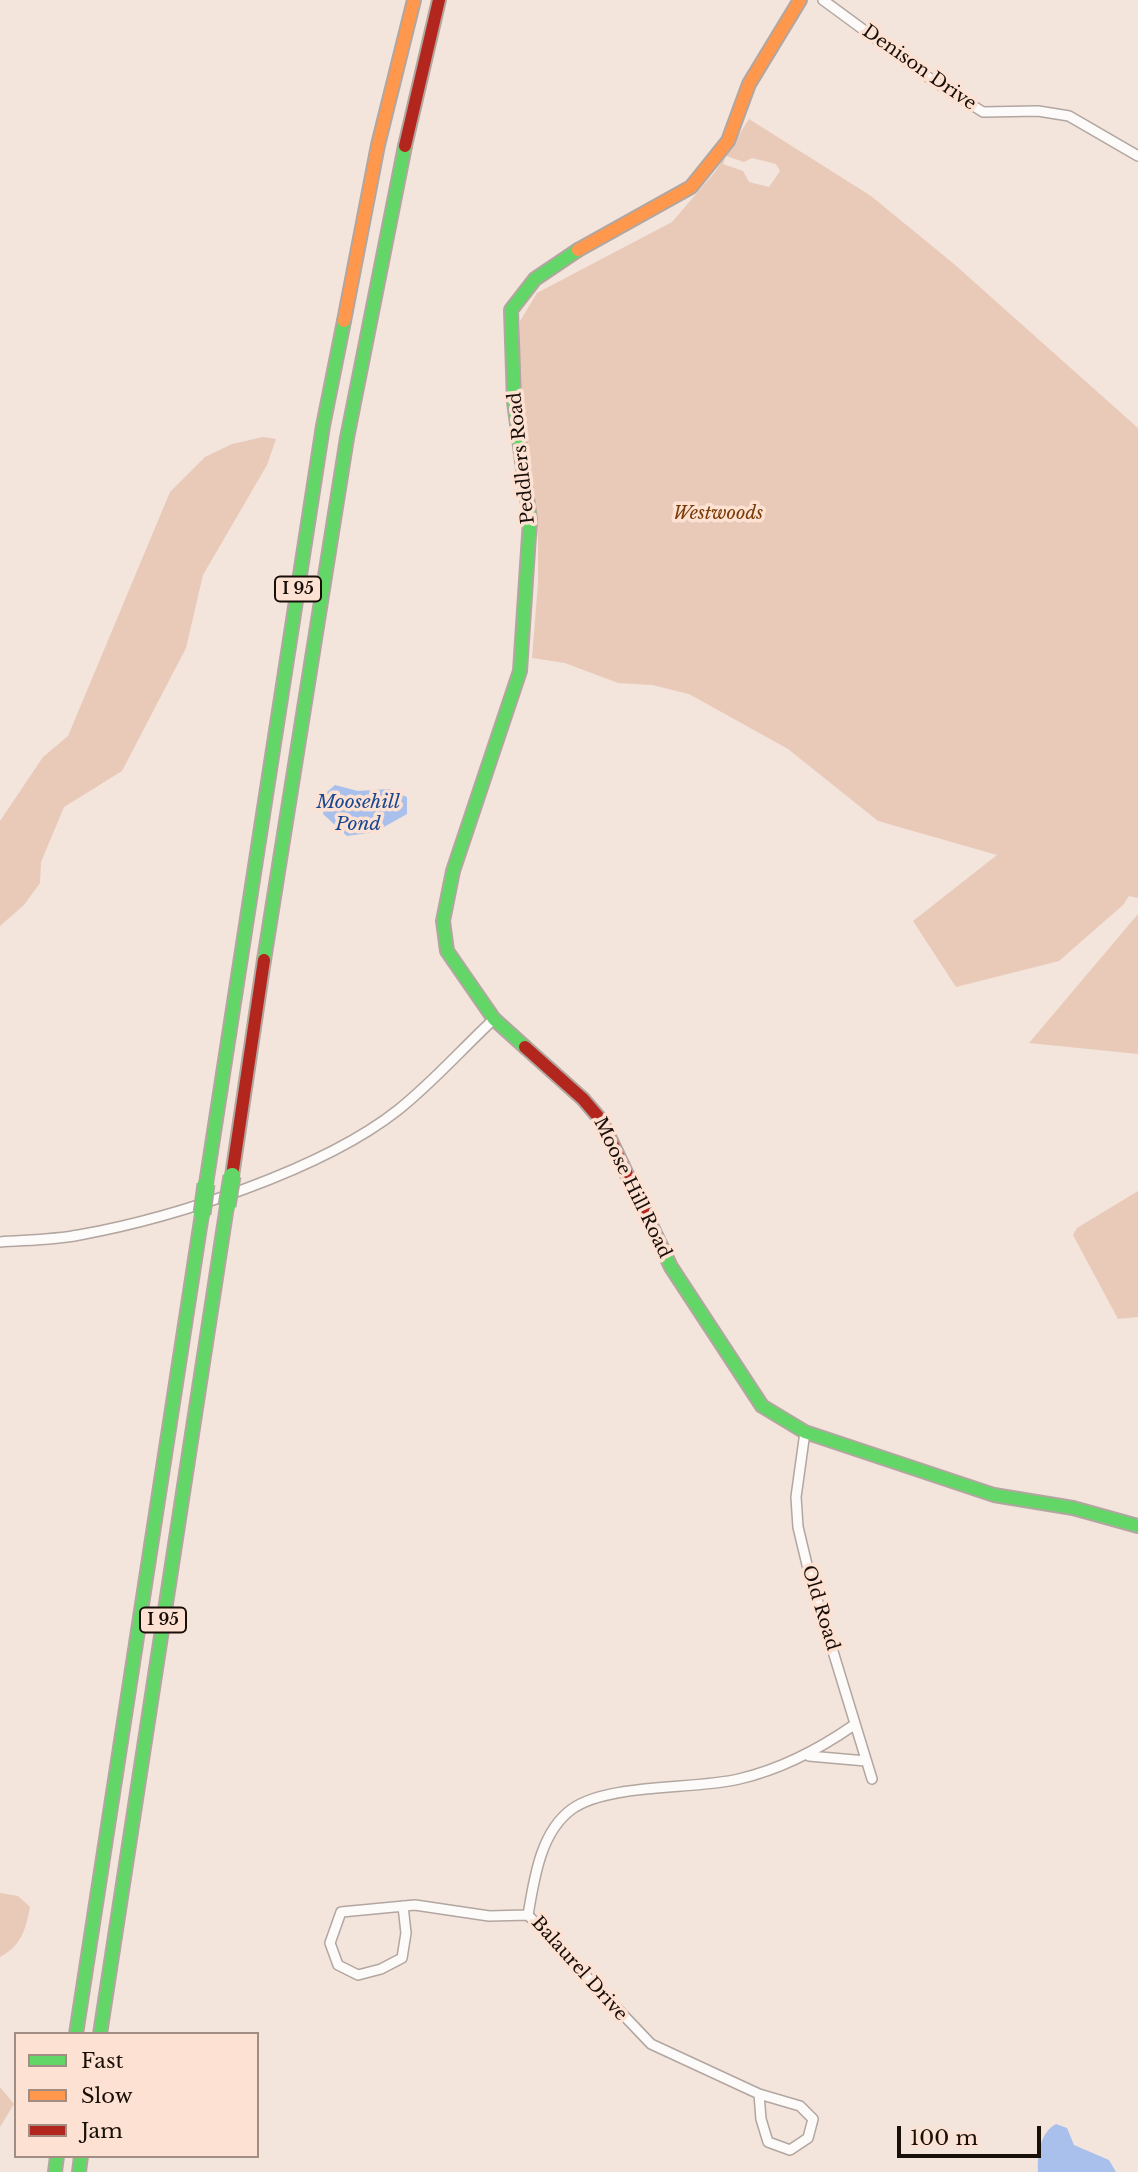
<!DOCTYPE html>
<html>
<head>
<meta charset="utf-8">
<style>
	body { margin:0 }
	#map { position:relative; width:1138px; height:2172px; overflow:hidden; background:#f3e4dc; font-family:"Libre Baskerville",serif }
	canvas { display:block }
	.legend { position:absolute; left:14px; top:2032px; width:245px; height:126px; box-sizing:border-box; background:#fde1d2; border:2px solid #a18d82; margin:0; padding:9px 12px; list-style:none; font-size:21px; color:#180f09 }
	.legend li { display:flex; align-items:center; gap:14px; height:35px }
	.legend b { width:35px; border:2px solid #a18d82 }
	.scale { position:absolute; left:897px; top:2126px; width:144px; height:32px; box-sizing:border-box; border:4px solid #180f09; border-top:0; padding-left:9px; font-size:21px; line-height:24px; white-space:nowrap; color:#180f09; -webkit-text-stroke:5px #fde1d2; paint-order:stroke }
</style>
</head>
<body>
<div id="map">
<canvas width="1138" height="2172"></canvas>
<ul class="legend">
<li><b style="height:9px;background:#63d668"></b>Fast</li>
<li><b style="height:9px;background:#ff974d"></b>Slow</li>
<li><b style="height:9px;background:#b3261e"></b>Jam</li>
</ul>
<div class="scale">100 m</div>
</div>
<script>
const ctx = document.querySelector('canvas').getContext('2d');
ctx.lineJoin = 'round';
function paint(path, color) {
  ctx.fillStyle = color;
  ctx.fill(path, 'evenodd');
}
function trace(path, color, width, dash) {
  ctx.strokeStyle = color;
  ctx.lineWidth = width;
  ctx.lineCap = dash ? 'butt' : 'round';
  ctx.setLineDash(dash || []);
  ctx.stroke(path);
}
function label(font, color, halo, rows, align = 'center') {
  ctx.font = font + ' "Libre Baskerville",serif';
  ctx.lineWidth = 7;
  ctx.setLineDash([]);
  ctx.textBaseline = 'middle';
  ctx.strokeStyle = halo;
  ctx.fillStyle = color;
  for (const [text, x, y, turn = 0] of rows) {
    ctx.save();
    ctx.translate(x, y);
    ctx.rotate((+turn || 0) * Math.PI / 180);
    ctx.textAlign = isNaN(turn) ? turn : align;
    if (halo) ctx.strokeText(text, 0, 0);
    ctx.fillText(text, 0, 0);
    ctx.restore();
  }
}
const green = new Path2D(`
	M749,119L871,196L954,264L1138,428V898L1129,896L1123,905L1059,961L956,987L913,921L997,855L878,821L788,749L689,694L652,685L618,683L565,663L532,658L538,583V539L519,387L520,321L537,293L672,222L715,172ZM726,156L744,162L752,158L776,164L780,171L769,187L749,182L743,171L723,164Z
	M263,437L276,439L267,465L203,575L186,648L122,771L64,807L41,862L40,883L24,905L0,926V821L43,757L68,736L170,492L205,457L232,444Z
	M1138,914V1054L1029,1043Z
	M1138,1191V1317L1118,1319L1073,1235L1077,1228Z
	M0,1893L18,1896L30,1907C26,1929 21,1946 0,1957Z
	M0,2087L14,2104L0,2127Z`);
const water = new Path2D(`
	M335,785L358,791L389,789L407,797V814L375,832L347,836L323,814L327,792Z
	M1056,2124L1067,2128L1074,2145L1109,2160L1116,2172H1038C1037,2156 1040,2132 1056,2124Z`);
const street = new Path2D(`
	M823,0L932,80L983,112L1038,111L1069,116L1138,156
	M0,1242C26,1240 53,1240 79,1235C174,1218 322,1170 398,1110C432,1083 462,1049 494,1019
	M805,1432L796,1497L798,1527L809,1573L872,1779
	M809,1756L866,1761
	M403,1906L406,1933L402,1958L381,1969L358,1975L338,1965L330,1943L341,1912L415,1905L489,1916L528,1915
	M759,2094L761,2119L768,2142L790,2150L808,2138L813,2119L800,2106L759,2094L651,2044L528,1915C534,1880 540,1832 572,1809C609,1783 693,1790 739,1779C782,1769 818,1750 854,1725`);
const fast = new Path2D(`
	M264,960L347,438L405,146
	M525,1047L494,1019L447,951L443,921L453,871L520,671L530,520L514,402L511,310L535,279L578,250
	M206,1184L323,426L344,321
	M661,1246L671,1267L762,1406L805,1432L994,1495L1073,1508L1138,1526
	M76,2034L202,1214
	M100,2034L227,1206
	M55,2172L57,2156
	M79,2172L81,2156`);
const slow = new Path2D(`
	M578,250L691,187L728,141L749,84L800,0
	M344,321L378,145L414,0`);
const jam = new Path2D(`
	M405,146L439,0
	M525,1047L583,1099L601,1120L661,1246
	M232,1176L264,960`);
const fastBridge = new Path2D(`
	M227,1206L232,1176
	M202,1214L206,1184`);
const shields = [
	[298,589,46],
	[163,1620,46]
];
const shieldNames = [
	["I 95",298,589],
	["I 95",163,1620]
];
const streetNames = [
	["Denison Drive",919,68,35],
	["Peddlers Road",522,458,-96],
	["Moose Hill Road",632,1188,64],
	["Old Road",820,1608,73],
	["Balaurel Drive",579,1969,48]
];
const parkNames = [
	["Westwoods",718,514]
];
const waterNames = [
	["Moosehill",358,803],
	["Pond",358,825]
];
paint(green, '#e9cab8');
paint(water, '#a8c0eb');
trace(street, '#b2a6a0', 12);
trace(fast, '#b2a6a0', 16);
trace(slow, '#b2a6a0', 16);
trace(jam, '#b2a6a0', 16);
trace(street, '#fdfbfa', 9);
trace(fast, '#63d668', 12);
trace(slow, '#ff974d', 12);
trace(jam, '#b3261e', 12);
trace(fastBridge, '#b2a6a0', 19, []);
trace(fastBridge, '#63d668', 16);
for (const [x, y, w] of shields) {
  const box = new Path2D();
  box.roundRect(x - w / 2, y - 12.5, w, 25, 5);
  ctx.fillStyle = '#fde1d2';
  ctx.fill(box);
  trace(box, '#180f09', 2);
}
label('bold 16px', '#180f09', null, shieldNames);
label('18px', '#180f09', '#fde1d2', streetNames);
label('italic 18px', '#7a3a05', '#fde1d2', parkNames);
label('italic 19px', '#194893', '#fde1d2', waterNames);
</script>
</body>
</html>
